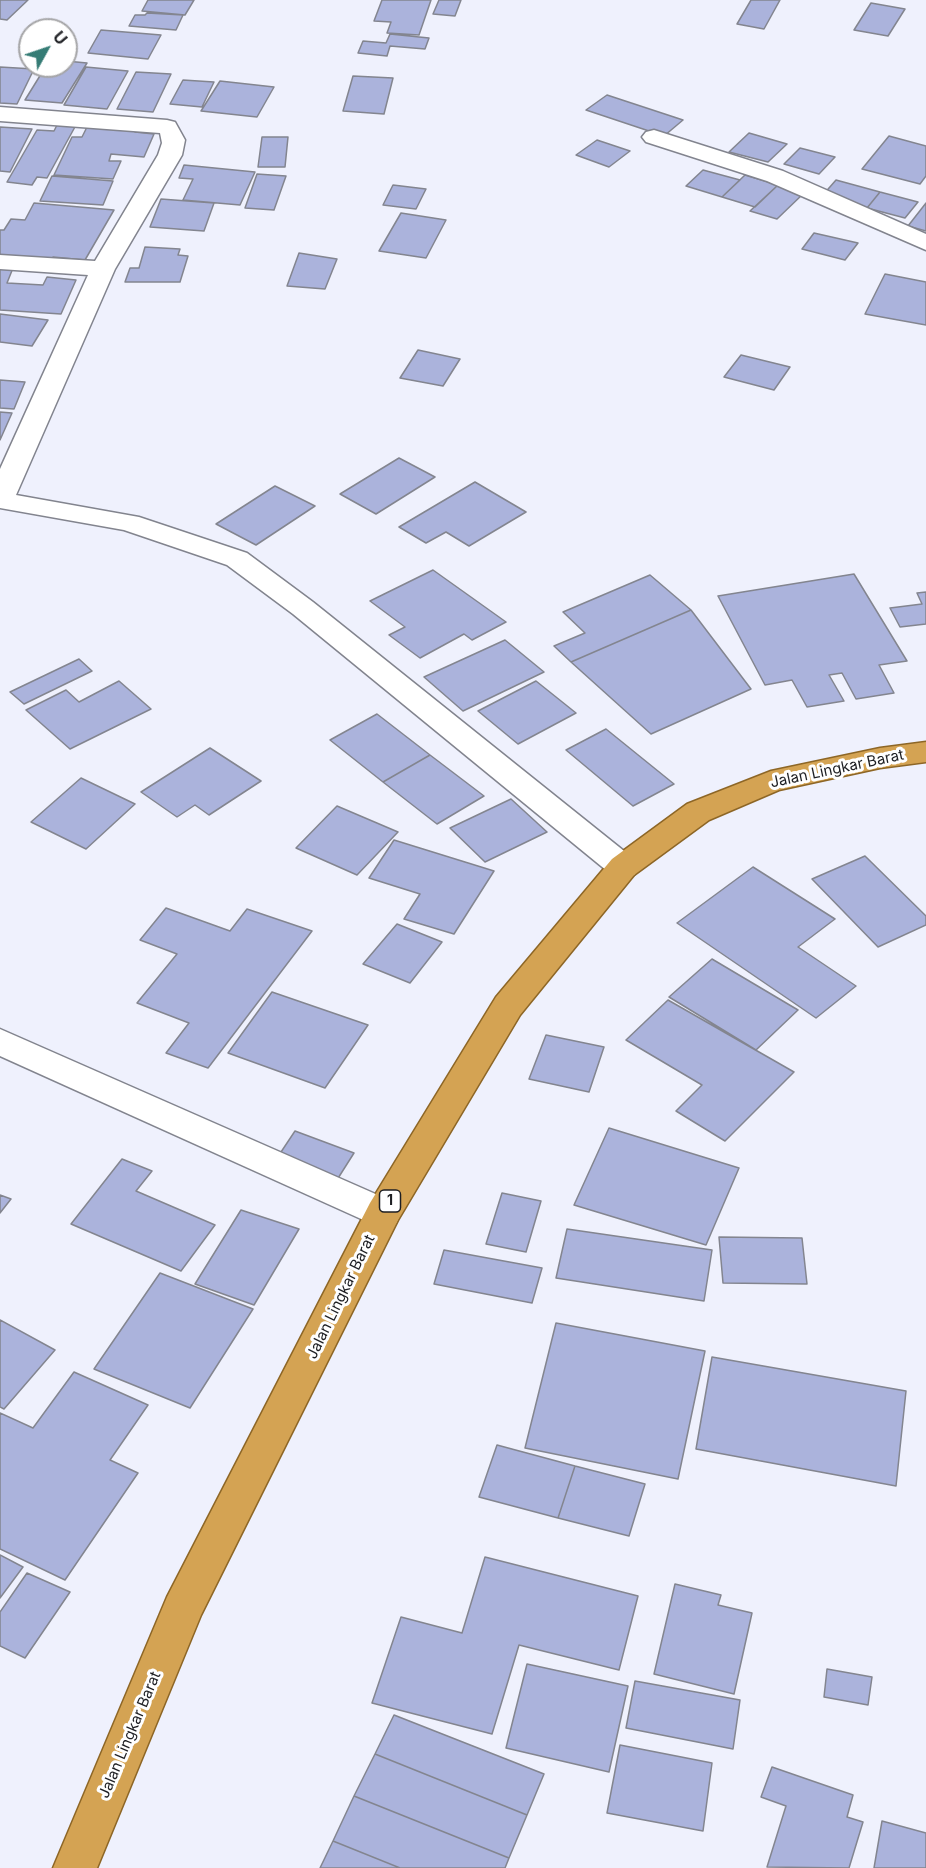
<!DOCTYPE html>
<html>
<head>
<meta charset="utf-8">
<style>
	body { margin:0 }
	#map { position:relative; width:926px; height:1868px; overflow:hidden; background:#eff1fd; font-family:Inter,sans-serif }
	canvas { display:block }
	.north { position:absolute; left:18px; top:18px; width:60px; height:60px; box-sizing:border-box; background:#fff; border:2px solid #a5a5a7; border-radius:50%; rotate:50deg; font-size:16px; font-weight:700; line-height:24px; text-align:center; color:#1e1f23 }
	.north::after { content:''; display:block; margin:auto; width:21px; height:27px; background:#357c75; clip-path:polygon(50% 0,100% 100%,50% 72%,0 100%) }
</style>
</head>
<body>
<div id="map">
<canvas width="926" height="1868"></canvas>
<div class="north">U</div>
</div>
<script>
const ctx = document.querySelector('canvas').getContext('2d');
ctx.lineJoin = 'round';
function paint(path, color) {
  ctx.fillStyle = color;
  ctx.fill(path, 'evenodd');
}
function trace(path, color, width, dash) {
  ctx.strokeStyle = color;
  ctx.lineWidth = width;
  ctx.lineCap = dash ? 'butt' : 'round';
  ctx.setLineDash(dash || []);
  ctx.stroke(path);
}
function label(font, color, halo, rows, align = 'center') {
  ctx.font = font + ' Inter,sans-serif';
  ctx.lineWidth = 6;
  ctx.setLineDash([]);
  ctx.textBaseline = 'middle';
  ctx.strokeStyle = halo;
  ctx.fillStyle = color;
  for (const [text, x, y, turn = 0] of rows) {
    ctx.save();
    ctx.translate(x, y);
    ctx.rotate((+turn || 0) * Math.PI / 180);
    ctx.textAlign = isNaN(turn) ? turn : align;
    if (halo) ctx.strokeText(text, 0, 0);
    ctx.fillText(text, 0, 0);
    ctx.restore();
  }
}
const building = new Path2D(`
	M0,0H28L7,20L0,19Z
	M148,0H194L185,15L142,11Z
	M382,0H431L419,35L387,33L391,22L374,21Z
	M439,0H461L455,16L433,14Z
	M751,0H780L764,29L737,24Z
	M871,3L905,9L888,36L854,30Z
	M147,13L183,15L176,30L129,26L135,15H145Z
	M101,30L161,35L148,59L88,53Z
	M390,34L429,38L425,49L390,46L387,56L358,53L363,41L386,43Z
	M66,61L87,63L62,103L25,100L46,66H66Z
	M0,67L34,69L17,104L0,103Z
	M86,67L128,71L107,109L64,105Z
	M136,72L171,74L153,112L117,109Z
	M353,76L393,78L384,114L343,111Z
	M183,80L214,82L202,107L170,104Z
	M220,81L274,87L257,117L201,111Z
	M607,95L683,120L664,136L586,110Z
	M58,123L76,125L47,178L37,177L32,185L7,182L37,130L54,131Z
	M88,125L136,128L135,132L154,134L144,157L111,154L109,161H121L113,179L54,175L72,137H82Z
	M0,127L32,129L10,172L0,171Z
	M749,133L787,144L768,162L729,152Z
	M889,136L926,146V176L920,184L862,169Z
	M262,137H288L285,167H258Z
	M597,140L630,151L609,167L576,155Z
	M800,148L835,157L819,174L784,164Z
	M184,165L255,172L240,205L183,200L193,179L179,178Z
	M703,170L740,180L722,197L686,186Z
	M257,174L286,176L274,210L245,208Z
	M745,175L778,185L755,207L722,197Z
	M52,176L113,181L103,205L40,201Z
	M836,180L880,192L867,208L822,196Z
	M393,185L426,189L416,209L383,205Z
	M778,185L804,193L777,219L750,211Z
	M880,192L918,202L905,218L867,208Z
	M161,199L214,203L204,231L150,227Z
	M34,203L114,210L85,260L53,257L50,263L0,258V230H4L11,219L25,220Z
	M926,203V231L908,226Z
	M401,213L446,220L426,258L379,251Z
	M814,233L858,243L845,260L802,249Z
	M145,247L180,249L178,255L188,256L180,282H125L130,268H139Z
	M299,253L337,259L325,289L287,286Z
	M0,267L13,268L7,283L43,285L47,277L76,280L61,314L0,310Z
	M885,274L926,282V325L865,314Z
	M0,314L48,320L32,346L0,342Z
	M418,350L460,359L443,386L400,378Z
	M741,355L790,367L774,390L724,377Z
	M0,380L25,382L14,409L0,408Z
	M0,412L12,413L0,440Z
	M399,458L435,477L376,514L340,494Z
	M475,482L526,512L469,546L446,532L426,543L399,527Z
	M275,486L315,506L256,545L216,524Z
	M433,570L506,622L472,640L464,634L420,658L389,635L405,627L370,601Z
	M854,574L907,661L879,665L894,693L856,699L842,673L829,675L844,701L807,707L792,680L765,685L718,596Z
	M650,575L691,610L571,662L554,646L585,633L563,612Z
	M926,592V624L900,627L890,608L922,604L917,593Z
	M691,610L751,689L651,734L571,662Z
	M505,640L544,672L463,711L424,677Z
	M79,659L92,671L24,704L10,692Z
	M119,681L151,709L70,749L26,710L66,690L79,702Z
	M536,681L576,713L518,744L478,711Z
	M377,714L430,755L383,782L330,740Z
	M606,729L674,784L633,806L566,750Z
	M210,748L261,781L209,815L195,805L177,817L141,792Z
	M430,755L484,796L437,824L383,782Z
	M81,778L135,804L86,849L31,822Z
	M511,799L547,832L485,862L450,828Z
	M337,806L398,832L357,875L296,848Z
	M394,840L494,871L454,934L404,919L420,894L369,878Z
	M865,856L926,916V925L878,947L812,879Z
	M753,867L835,919L798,947L856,986L816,1018L677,923Z
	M166,908L230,931L247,909L312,931L208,1068L166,1053L189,1023L137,1003L177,954L140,940Z
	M397,924L442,942L410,983L363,964Z
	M712,959L798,1010L756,1050L669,997Z
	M272,992L368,1025L325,1088L228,1053Z
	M668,1000L794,1072L725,1141L676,1111L702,1085L626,1040Z
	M546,1035L604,1047L589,1092L529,1079Z
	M609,1128L739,1168L706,1245L574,1205Z
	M295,1131L354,1153L335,1183L275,1161Z
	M122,1159L152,1171L136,1191L215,1225L181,1271L71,1224Z
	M502,1193L541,1201L526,1252L486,1244Z
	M0,1195L11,1199L0,1213Z
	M241,1210L299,1229L254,1305L195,1284Z
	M567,1229L712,1250L704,1301L556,1278Z
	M719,1237L802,1238L807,1284L723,1283Z
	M444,1250L542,1268L532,1303L434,1284Z
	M160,1273L253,1309L190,1408L94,1369Z
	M0,1320L55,1350L4,1409L0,1407Z
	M556,1323L705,1351L678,1479L525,1448Z
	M712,1357L906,1391L896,1486L696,1449Z
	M74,1372L148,1405L110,1460L138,1473L65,1580L0,1549V1413L33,1428Z
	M497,1445L575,1466L558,1518L479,1497Z
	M575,1466L645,1484L629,1536L558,1518Z
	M0,1555L23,1567L0,1598Z
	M485,1557L638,1596L619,1670L519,1645L492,1734L372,1703L401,1617L462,1633Z
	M27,1573L70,1592L25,1658L0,1646V1612Z
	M675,1584L721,1595L718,1605L752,1613L734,1694L654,1674Z
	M527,1664L628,1686L609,1772L506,1748Z
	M827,1669L872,1677L868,1705L824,1697Z
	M635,1681L740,1700L733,1749L626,1728Z
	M394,1715L544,1774L527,1815L375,1754Z
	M620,1745L712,1763L703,1831L607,1813Z
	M375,1754L527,1815L509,1858L354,1796Z
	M772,1767L853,1795L847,1817L863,1822L849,1868L767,1867L786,1806L761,1797Z
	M354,1796L509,1858L505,1868H400L333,1841Z
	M882,1821L926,1833V1868H874Z
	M333,1841L400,1868H320Z`);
const minor = new Path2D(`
	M0,107L167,120L175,122L185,140L182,155L115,269L16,495L139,517L247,553L313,602L634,859L639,867L634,875L623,878L612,875L293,614L227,565L124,530L0,508V469L88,275L0,269V255L95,261L158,155L162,143L160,133L0,121Z
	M654,130L783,171L926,234V250L767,181L646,142L642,137L646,132Z`);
const tertiary = new Path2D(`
	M0,1029L396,1203L401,1213L396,1223L383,1227L370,1223L0,1056Z`);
const trunk = new Path2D(`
	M926,742V762L880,768L779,790L709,820L634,875L520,1015L398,1220L201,1615L97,1868H53L167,1597L370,1203L496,997L612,859L687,804L771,771L880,748Z`);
const shields = [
	[390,1201,21]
];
const shieldNames = [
	["1",390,1201]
];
const streetNames = [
	["Jalan Lingkar Barat",837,769,-12],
	["Jalan Lingkar Barat",341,1297,-64],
	["Jalan Lingkar Barat",130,1735,-67]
];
paint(building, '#abb3dc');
trace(building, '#83858f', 1.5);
trace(minor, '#82848e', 3);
trace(tertiary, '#82848e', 3);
trace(trunk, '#8d6626', 3);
paint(minor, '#fff');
paint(tertiary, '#fff');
paint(trunk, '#d4a353');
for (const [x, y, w] of shields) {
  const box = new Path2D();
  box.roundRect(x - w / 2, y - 11, w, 22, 4.5);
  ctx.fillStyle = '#fff';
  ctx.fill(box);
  trace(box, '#1e1f23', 1.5);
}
label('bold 14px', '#1e1f23', null, shieldNames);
label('15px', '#1e1f23', '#fff', streetNames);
</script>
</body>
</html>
